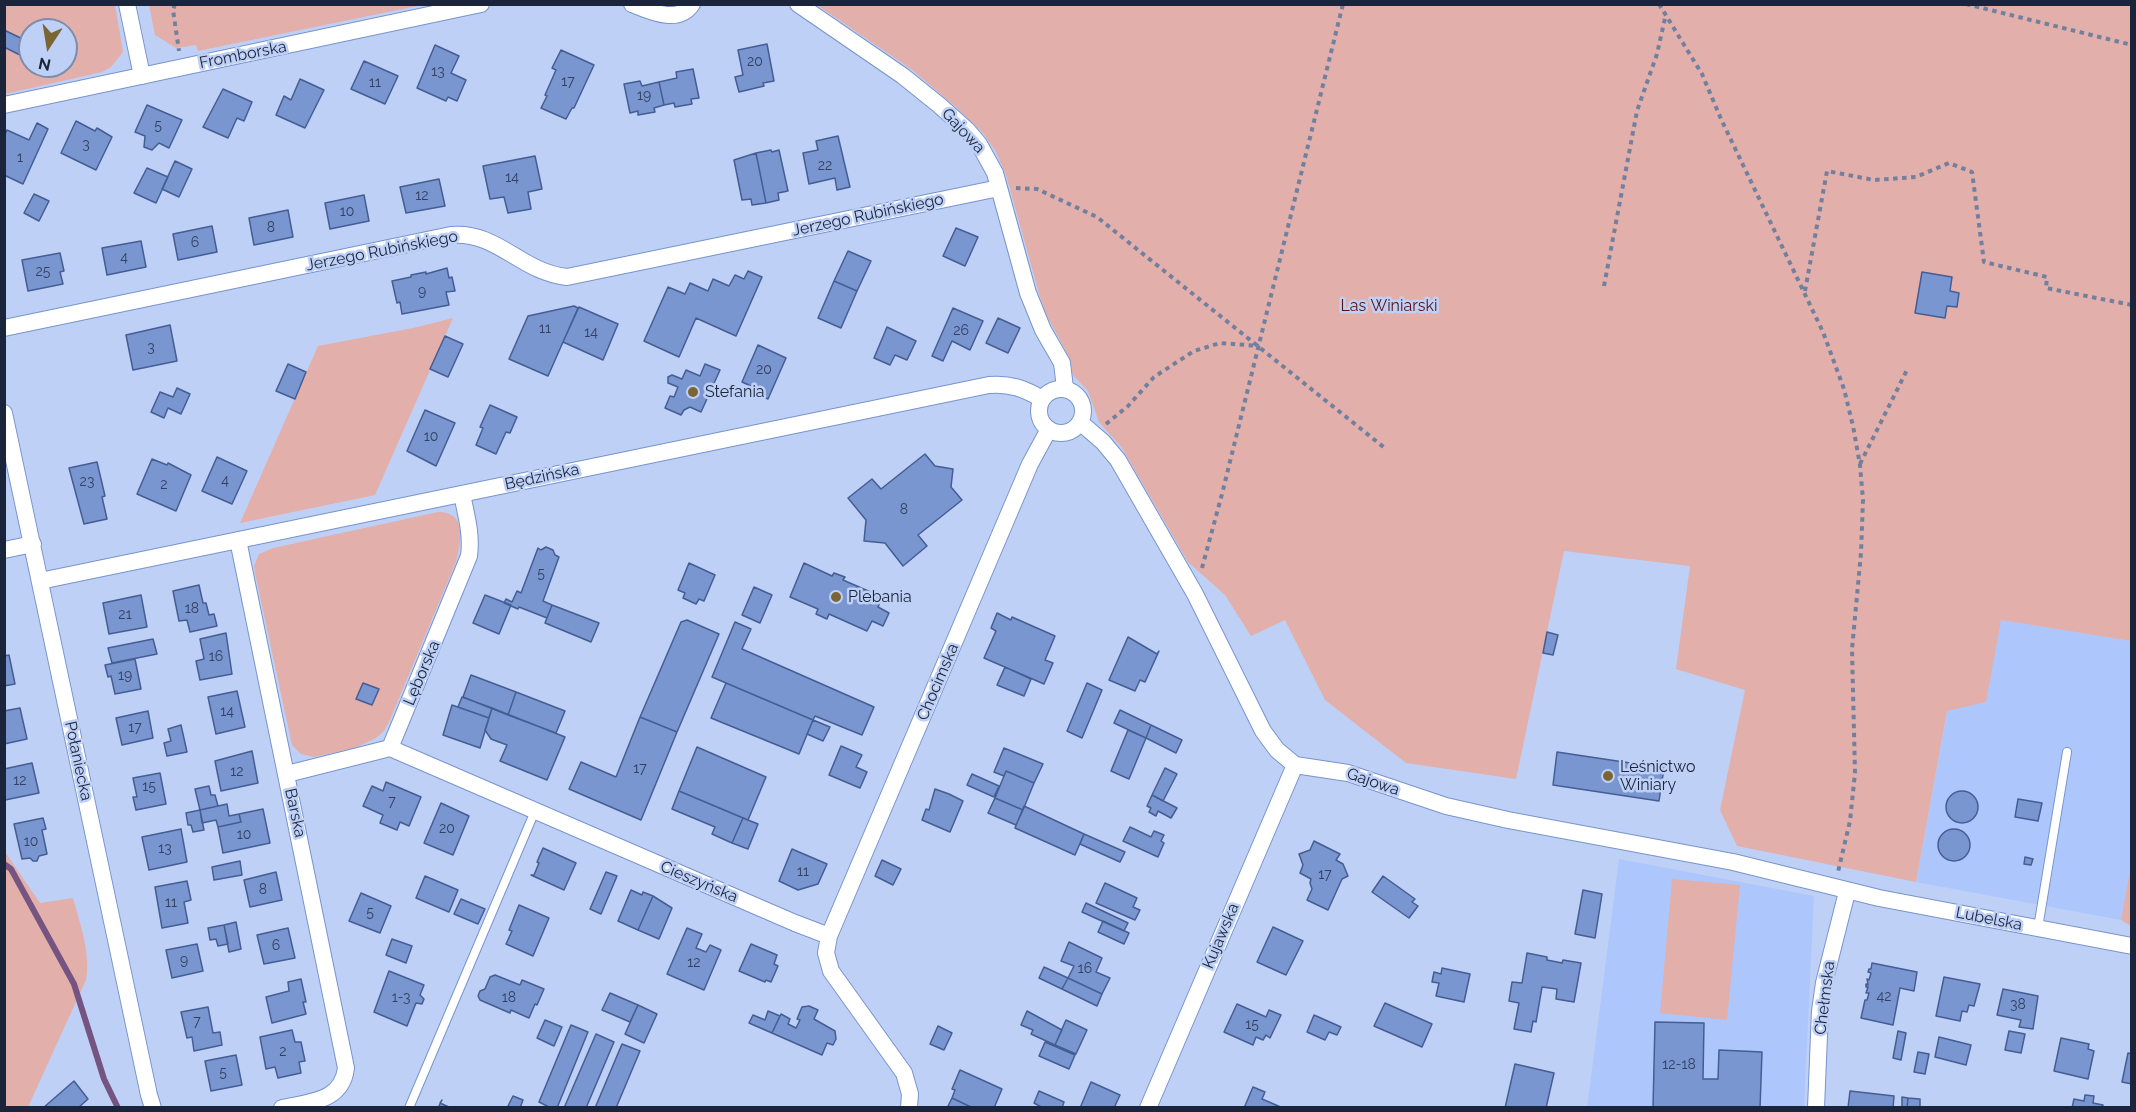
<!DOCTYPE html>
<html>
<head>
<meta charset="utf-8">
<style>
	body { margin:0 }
	#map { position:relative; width:2136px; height:1112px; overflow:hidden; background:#bed0f5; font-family:Raleway,sans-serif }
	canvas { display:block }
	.frame { position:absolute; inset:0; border:6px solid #1a253c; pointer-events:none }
	.north { position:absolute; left:18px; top:18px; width:60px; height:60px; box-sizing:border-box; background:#bed0f5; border:2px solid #7c8cab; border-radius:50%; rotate:192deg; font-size:16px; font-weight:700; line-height:24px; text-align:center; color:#1a253c }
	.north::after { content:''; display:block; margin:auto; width:21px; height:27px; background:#7c6535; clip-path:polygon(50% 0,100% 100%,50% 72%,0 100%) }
</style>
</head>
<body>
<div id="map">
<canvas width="2136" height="1112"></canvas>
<div class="frame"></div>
<div class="north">N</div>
</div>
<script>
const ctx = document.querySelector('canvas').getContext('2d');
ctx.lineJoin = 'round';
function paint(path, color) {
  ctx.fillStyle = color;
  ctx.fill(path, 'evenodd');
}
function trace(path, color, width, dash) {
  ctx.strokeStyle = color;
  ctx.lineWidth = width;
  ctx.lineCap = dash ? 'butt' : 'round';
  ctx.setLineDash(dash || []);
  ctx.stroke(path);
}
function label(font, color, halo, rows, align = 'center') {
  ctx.font = font + ' Raleway,sans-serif';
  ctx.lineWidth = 5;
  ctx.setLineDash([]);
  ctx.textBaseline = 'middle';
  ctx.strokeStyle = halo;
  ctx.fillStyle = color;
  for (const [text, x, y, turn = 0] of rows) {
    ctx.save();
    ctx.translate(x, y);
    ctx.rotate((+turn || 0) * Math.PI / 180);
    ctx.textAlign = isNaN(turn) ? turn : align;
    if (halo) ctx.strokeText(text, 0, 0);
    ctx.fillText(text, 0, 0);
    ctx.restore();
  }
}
const built = new Path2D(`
	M1965,614L2131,641L2132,864L2121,920L1916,882Z
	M1619,859L1814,896L1804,1107L1587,1108Z`);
const green = new Path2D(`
	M4,5H115L123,52L111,67L102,72L5,94ZM30,30H66V66H30Z
	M149,5V4L422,5L198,51L196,45L176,48L155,35Z
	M817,5H2131V641L2001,620L1986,702L1947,711L1916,882L1737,846L1720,810L1745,690L1676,669L1690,566L1564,551L1516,779L1406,763L1325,700L1285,620L1251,636L1225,595L1188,562L1122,448L1099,422L1088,391L1073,375L1069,357L1047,316L1040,297L1006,175L996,152L983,133L957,108L911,69Z
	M453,318L375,495L240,523L318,346L413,328Z
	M438,512C468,512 461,542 456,562L389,722L384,731L376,738L355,748L314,757L301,754L292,745L255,573L254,566L259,554L273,548Z
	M5,852L40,903L73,898C80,924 91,953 86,980L28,1107H5Z
	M2131,864V926L2121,920Z
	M1672,879L1740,885L1727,1020L1660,1013Z`);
const stream = new Path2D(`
	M4,864L11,869L74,984L104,1079L118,1108`);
const building = new Path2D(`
	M4,30L29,42L22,56L4,47Z
	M767,44L774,81L763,83L764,86L739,92L735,77L743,75L738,50Z
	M435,45L459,56L451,73L466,80L457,101L448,97L446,101L417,88Z
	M561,50L594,65L574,108H572L566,119L541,108L547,96L545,95L556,70L552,68Z
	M364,61L398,76L385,104L351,89Z
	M693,69L699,98L691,99L692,104L675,107L674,103L664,105L659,82L677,78L676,72Z
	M300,79L324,90L305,128L276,115L284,96L291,100Z
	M640,81L642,86L659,82L664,105L654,108L655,112L638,115V111L630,113L624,84Z
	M223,89L252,102L244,121L237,118L228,138L203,127Z
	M147,105L182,120L169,148L159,143L152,150L144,147L145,136L135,132Z
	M76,121L95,131L97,128L112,137L96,170L61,153Z
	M37,123L48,129L23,184L4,175V136L7,130L29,140Z
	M838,136L850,187L837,190L835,178L809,184L803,153L818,150L816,141Z
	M771,150L772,152L779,150L788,191L778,193L779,200L766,203L756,153Z
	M756,153L766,203L752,205L751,199L742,200L734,160Z
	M535,156L542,189L528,192L531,209L508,213L504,197L490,199L483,166Z
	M175,161L192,169L179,197L162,189Z
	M147,168L168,177L156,203L134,193Z
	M439,179L445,206L406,213L400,187Z
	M34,194L49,201L39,221L24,213Z
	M364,195L369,221L330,229L325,203Z
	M288,210L293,237L254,245L249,218Z
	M212,226L217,252L178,260L173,234Z
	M956,228L978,237L965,266L943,256Z
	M141,241L146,267L107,275L102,248Z
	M848,251L871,261L857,291L834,281Z
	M60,253L64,271L60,272L63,284L28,291L22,260Z
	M447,268L449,278L452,277L455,291L446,292L449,305L402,314L400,302L397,303L392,281L411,277V275L426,272V274Z
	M748,271L762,277L736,336L696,318L679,357L644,341L668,287L685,294L690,283L708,291L713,279L729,286L735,275L744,279Z
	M1922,272L1952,277L1950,291L1959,293L1957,307L1947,306L1945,318L1915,313Z
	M834,281L857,291L841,328L818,318Z
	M574,306L578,308L548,376L509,359L528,316Z
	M579,307L618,324L603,360L563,342Z
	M953,308L983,321L970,350L952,341L943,361L932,356Z
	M998,318L1020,328L1008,353L986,343Z
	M170,325L177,361L133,370L126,335Z
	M887,327L916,341L907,360L895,355L890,365L874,358Z
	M445,336L463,344L448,377L430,369Z
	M758,345L786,358L768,399L758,394L760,390L742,382Z
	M288,364L306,372L295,399L276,391Z
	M705,364L720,370L701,412L690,407L684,410L681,415L665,408L670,396L674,397L678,387L668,383V377L672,375L682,379L686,370L700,376Z
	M177,388L190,394L181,414L168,408L164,418L151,412L160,392L173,397Z
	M490,405L517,417L510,433L506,432L496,454L476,445L483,428L480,427Z
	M425,410L455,423L436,466L407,451Z
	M925,454L935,466L953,469L951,487L962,500L918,535L927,546L903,566L885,543L864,541L866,520L848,498L872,479L881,489Z
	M217,457L247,471L232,504L202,491Z
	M152,459L167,465L168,463L191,475L176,511L137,494Z
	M97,462L105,496L102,497L107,519L84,524L69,468Z
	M546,547L553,550L555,555L559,557L543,601L552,605L547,618L519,607L518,609L504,603L506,599L512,602L517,591L521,593L538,548L541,550Z
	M689,563L715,575L704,601L699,599L696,604L683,598L685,593L678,590Z
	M804,563L832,576L834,573L845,577L843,580L882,597L878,607L889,613L883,626L872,621L867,631L829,614L827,619L816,614L818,609L790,597Z
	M199,585L203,603H206L209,615L214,614L217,626L190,632L187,620L179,621L173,591Z
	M754,587L772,595L760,623L742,615Z
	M141,595L147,627L109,634L103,603Z
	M485,595L511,605L499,634L473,623Z
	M552,605L599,623L591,642L545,623Z
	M997,613L1011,620L1012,617L1055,636L1045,660L1053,663L1044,684L984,658L996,631L991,628Z
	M687,620L719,634L677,732L640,717L681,622Z
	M735,622L751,629L742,649L874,707L862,735L815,716L813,720L712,677Z
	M1547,632L1558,635L1553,655L1543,653Z
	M226,633L232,674L200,680L196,661L204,659L200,639Z
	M1128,637L1157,654L1159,651L1145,682L1140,680L1135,691L1109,680Z
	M153,639L157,654L112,663L108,648Z
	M9,655L15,684L4,686V656Z
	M135,659L141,689L115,694L111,676L108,677L105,665Z
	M1005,667L1031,679L1024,696L997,685Z
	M471,675L516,692L508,715L463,697Z
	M363,683L379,689L372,705L356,699Z
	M726,683L813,720L799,754L711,718Z
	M1087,683L1102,690L1082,738L1067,731Z
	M237,691L245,727L216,734L208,697Z
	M516,692L565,711L556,733L508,715Z
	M462,697L492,708L489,718L458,707Z
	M452,705L489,718L480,748L443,735Z
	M20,708L27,739L4,744V711Z
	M492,708L565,737L547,780L500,761L507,745L491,739L485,730Z
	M1120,710L1151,725L1146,738L1114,723Z
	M148,711L153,738L122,745L116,718Z
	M640,717L677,732L641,820L569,789L581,762L616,777Z
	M813,720L830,727L823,741L807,734Z
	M181,725L187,752L167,756L164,743L171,741L168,729Z
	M1151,725L1182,740L1176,753L1146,738Z
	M1128,730L1146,738L1129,779L1111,771Z
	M841,746L862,755L856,767L867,772L860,788L829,775Z
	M697,747L766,777L748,820L679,791Z
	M1004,748L1043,764L1034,783L1006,771L1004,776L994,772Z
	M252,751L258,783L221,791L215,761Z
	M1557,752L1664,768L1659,801L1553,785Z
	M32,763L39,793L5,800L4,769Z
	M1165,768L1177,774L1163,801L1152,795Z
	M1006,771L1034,783L1023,810L995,798Z
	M160,773L166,804L136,810L133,797H137L133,778Z
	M972,774L999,786L994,797L967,785Z
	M386,782L421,797L409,826L400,822L397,830L380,823L383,815L363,806L372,786L383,791Z
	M209,786L211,795H215L218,806L200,810L195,789Z
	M935,789L949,794L963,801L950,832L922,820L926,809L929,810Z
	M1946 807a16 16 0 1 1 32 0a16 16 0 1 1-32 0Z
	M679,791L743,818L732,843L712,834L715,827L672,809Z
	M1152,795L1177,808L1171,818L1158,811L1156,816L1149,812L1151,808L1147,806Z
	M995,798L1023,810L1016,825L988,813Z
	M2018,799L2042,803L2038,821L2015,817Z
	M441,803L469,816L453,855L424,843Z
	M227,804L229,816L239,814L241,822L218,827L216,820L202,823L200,810Z
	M1024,806L1084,834L1075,855L1015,828Z
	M263,809L270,843L223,853L218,827L241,822L239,814Z
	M200,810L204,830L193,832L191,825H188L186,813Z
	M43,818L46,829L42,830L47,854L39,856L37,861H33L30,858L22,859L14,824Z
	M743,818L758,824L748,849L732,843Z
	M1130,827L1151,837L1154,831L1164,835L1161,841L1164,843L1158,857L1123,841Z
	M1938 845a16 16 0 1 1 32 0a16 16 0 1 1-32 0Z
	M181,829L187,862L149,870L142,837Z
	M1084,834L1125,852L1120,862L1080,844Z
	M1314,841L1340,854L1336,860L1343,864L1348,876L1342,879L1328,910L1307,900L1312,889L1310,883L1311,879L1300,873L1303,865L1299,854L1310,850Z
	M543,848L576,863L564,890L531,875H534L539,863L537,862Z
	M792,849L827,864L818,884L798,890L779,881Z
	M2025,857L2033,859L2031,865L2024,864Z
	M882,860L901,869L893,885L875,876Z
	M240,861L242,875L214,880L212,867Z
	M276,872L282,900L250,907L244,880Z
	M606,872L617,876L601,914L590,909Z
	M425,876L458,890L449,912L416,898Z
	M1383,876L1415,899L1412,902L1418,906L1409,918L1372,892Z
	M187,881L191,900L184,902L188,923L162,928L155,887Z
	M1105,883L1137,898L1133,907L1140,910L1135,920L1096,903Z
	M631,890L642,895L643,892L653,896L638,930L618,921Z
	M1583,890L1602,894L1595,938L1575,934Z
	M361,893L391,906L380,933L349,921Z
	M653,896L672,908L659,939L638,930Z
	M461,899L485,909L478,924L454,914Z
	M1086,903L1128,923L1124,931L1082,912Z
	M519,905L549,918L533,956L506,944L512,931L509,930Z
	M1103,921L1129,933L1124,944L1098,932Z
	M236,922L241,949L229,952L224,925Z
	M224,925L228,944L218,946L216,939L210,940L208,928Z
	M1273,927L1303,941L1286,975L1257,962Z
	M288,928L295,958L264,964L257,935Z
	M687,928L702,934L696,948L706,952L710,945L721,950L704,990L667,974Z
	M392,939L412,946L406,963L386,955Z
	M1069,942L1102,958L1096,972L1110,978L1102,994L1068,978L1074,966L1061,961Z
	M197,944L203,971L172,978L166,950Z
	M751,944L777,955L774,964L778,966L771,982L766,980L765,982L739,971Z
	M1527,953L1547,957V960L1562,963L1563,960L1581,963L1574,1002L1556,999L1557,989L1542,987L1536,1022L1533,1021L1531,1032L1514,1029L1519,1003L1509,1001L1512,982L1522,983Z
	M1872,963L1917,972L1914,991L1900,988L1893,1025L1861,1018L1865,1000H1867L1869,993H1866L1868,987H1866V984L1868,985L1867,979L1869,980L1871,973L1868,972L1869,969H1871Z
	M1044,967L1068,978L1062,989L1039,978Z
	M1442,968L1470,974L1464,1002L1436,996L1439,983L1432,982L1434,972L1441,974Z
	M389,971L424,985L420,995L424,999L422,1004L416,1003L407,1026L374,1012Z
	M495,975L520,985L522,980L544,989L537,1005L535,1004L529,1018L511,1010L510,1013L480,1000L478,996L480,991L485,989L490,977Z
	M1944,977L1980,984L1974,1006L1969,1005L1967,1012L1962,1011L1960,1021L1936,1016Z
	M1068,978L1102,994L1097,1006L1062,989Z
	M301,979L306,1002H303L306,1014L272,1023L266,997L289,991L288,982Z
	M2003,989L2038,996L2033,1029L2019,1027L2021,1020L1997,1015Z
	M610,993L638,1005L630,1022L602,1010Z
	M1385,1003L1432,1024L1422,1047L1374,1026Z
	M1237,1004L1266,1017L1269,1010L1281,1015L1270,1038L1266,1035L1263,1040L1256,1037L1253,1045L1224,1032Z
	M638,1005L657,1014L644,1043L625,1034Z
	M809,1006L818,1010L814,1019L835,1031L836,1039L833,1045L827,1043L822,1055L772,1033L781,1014L790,1019L788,1024L796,1028L800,1020L797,1019L802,1007Z
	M208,1007L213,1033L220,1032L222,1045L194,1051L192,1037L187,1038L181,1012Z
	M768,1011L780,1016L772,1033L749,1023L753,1015L765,1020Z
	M1027,1011L1062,1030L1055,1045L1031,1034L1033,1030L1021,1025Z
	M1314,1015L1341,1027L1337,1035L1329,1032L1325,1040L1307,1032Z
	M545,1020L562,1027L554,1046L537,1038Z
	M1066,1020L1087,1030L1076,1054L1055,1045Z
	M1655,1022L1704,1023L1703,1079H1718L1719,1050L1762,1052L1760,1108H1653Z
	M571,1025L588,1032L557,1108H551L539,1102Z
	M938,1026L952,1033L944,1050L930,1044Z
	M292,1030L295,1042H301L305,1061L299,1062L301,1073L278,1078L275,1067L266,1069L260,1037Z
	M1898,1031L1906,1033L1901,1060L1893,1058Z
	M2009,1031L2025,1034L2021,1053L2005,1050Z
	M596,1034L614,1042L586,1108H564Z
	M1939,1037L1971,1045L1966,1065L1935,1057Z
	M2061,1038L2089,1044L2088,1049L2094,1051L2088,1079L2054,1071Z
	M1045,1042L1075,1055L1069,1069L1039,1056Z
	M622,1044L640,1051L616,1108H595Z
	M1918,1052L1929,1054L1925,1074L1914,1072Z
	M2128,1053L2132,1054V1084L2122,1082Z
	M236,1055L242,1085L211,1091L205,1061Z
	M1515,1064L1554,1073L1546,1108H1505Z
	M960,1070L1002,1089L994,1108H973L952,1098L955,1090L952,1089Z
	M74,1081L88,1099L78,1108H43Z
	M1091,1082L1120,1095L1114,1108H1080Z
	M1253,1087L1265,1092L1262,1099L1283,1108H1244Z
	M1039,1091L1064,1102L1062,1108H1043L1034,1103Z
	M1850,1091L1894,1096L1893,1108H1848Z
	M2085,1095L2094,1096L2093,1103L2103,1105L2102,1108H2072L2074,1099L2084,1101Z
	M513,1096L523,1100L520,1108H507Z
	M1902,1097L1908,1098L1907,1108H1902Z
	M952,1098L973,1108H947Z
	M1908,1098L1920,1099V1108H1907Z
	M442,1100L440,1103L451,1108H438Z`);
const path = new Path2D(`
	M175,4L173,10L179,51
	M1659,4L1702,74L1721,119L1823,332L1844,389L1853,426L1860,465L1863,500L1861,553L1852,649L1855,773L1850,821L1838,872
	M1966,4L2132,45
	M1016,188L1037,189L1097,217L1386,449
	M1604,286L1637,111L1657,54L1665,18
	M1805,291L1827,171L1874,180L1916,177L1949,163L1972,172L1984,262L2047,277L2046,288L2132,305
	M1106,424L1128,406L1154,377L1194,351L1220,343L1259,346
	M1860,464L1908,368
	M1202,568L1222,494L1343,4`);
const lane = new Path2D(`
	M2038,928L2067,752
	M409,1108L535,811`);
const street = new Path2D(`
	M127,4L142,76
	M632,4C650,11 678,25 692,4
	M798,4L903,76L939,105L967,130L979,144L995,173L1028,293L1043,330L1062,363L1065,388
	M4,105L481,4
	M4,328L451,235C498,231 520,272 567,277L999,188
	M1039 411a22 22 0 1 1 44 0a22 22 0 1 1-44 0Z
	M4,413L149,1095L153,1108
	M1081,423L1103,442L1118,460L1195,594L1263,731L1277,750L1295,765L1348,773L1446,806L1508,820L1733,862L1879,898L2132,946
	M238,540L346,1068C342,1102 309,1102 282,1108
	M4,550L33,544
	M40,581L989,385C1010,383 1025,389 1042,399
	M390,748L795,923L829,936
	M390,748L469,556C472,534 466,515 462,494
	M287,774L390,748
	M909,1108L910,1094L904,1073L831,971L826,953L829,936L1030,464L1049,429
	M1148,1108L1295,765
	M1816,1108L1820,1011L1824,983L1847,892`);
const markers = [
	[693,392,6,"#7c6535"],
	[836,597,6,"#7c6535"],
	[1608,776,6,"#7c6535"]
];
const numberNames = [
	["20",755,62],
	["13",438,72],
	["17",568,82],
	["11",375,83],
	["19",644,96],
	["5",158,126],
	["3",86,145],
	["1",20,158],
	["22",825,166],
	["14",512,178],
	["12",422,196],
	["10",347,212],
	["8",271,228],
	["6",195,243],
	["4",124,258],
	["25",43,272],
	["9",422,292],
	["11",545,329],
	["26",961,331],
	["14",591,333],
	["3",151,348],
	["20",764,370],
	["10",431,437],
	["4",225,481],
	["23",87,482],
	["2",164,485],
	["8",904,510],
	["5",541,574],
	["18",192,609],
	["21",125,615],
	["16",216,657],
	["19",125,676],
	["14",227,712],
	["17",135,728],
	["17",640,769],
	["12",237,772],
	["12",20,781],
	["15",149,787],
	["7",392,802],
	["20",447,829],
	["10",244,835],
	["10",31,842],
	["13",165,849],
	["11",803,872],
	["17",1325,875],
	["8",263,890],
	["11",171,903],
	["5",370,913],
	["6",276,946],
	["9",184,961],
	["12",694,963],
	["16",1085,969],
	["42",1884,997],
	["1-3",401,998],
	["18",509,998],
	["38",2018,1005],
	["7",197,1022],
	["15",1252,1025],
	["2",283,1052],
	["12-18",1679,1065],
	["5",223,1073]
];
const streetNames = [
	["Fromborska",243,55,-11],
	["Gajowa",963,131,47],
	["Jerzego Rubińskiego",868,215,-12],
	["Jerzego Rubińskiego",382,251,-11],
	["Będzińska",542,477,-12],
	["Lęborska",422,673,-67],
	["Chocimska",938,682,-67],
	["Połaniecka",78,761,78],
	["Gajowa",1373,782,19],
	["Barska",295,813,78],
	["Cieszyńska",699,882,23],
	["Lubelska",1989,919,11],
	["Kujawska",1221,936,-67],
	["Chełmska",1825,998,-83]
];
const parkNames = [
	["Las Winiarski",1389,306]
];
const poiNames = [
	["Stefania",705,392],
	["Plebania",848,597],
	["Leśnictwo",1620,767],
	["Winiary",1620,785]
];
paint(built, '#adc7fd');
paint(green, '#e3afaa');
trace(stream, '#755481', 6);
paint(building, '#7a96d1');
trace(building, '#445d93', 1.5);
trace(lane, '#7894ce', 10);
trace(street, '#7894ce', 18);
trace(path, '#72809f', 4, [4.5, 4.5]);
trace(lane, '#fff', 8);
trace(street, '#fff', 16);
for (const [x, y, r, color] of markers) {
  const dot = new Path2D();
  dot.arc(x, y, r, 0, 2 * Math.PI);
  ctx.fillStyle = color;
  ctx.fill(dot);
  trace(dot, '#bed0f5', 2);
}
label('14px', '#324161', null, numberNames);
label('16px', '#1a253c', '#bed0f5', streetNames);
label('16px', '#5a1012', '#bed0f5', parkNames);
label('16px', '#1a253c', '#bed0f5', poiNames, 'left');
</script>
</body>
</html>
